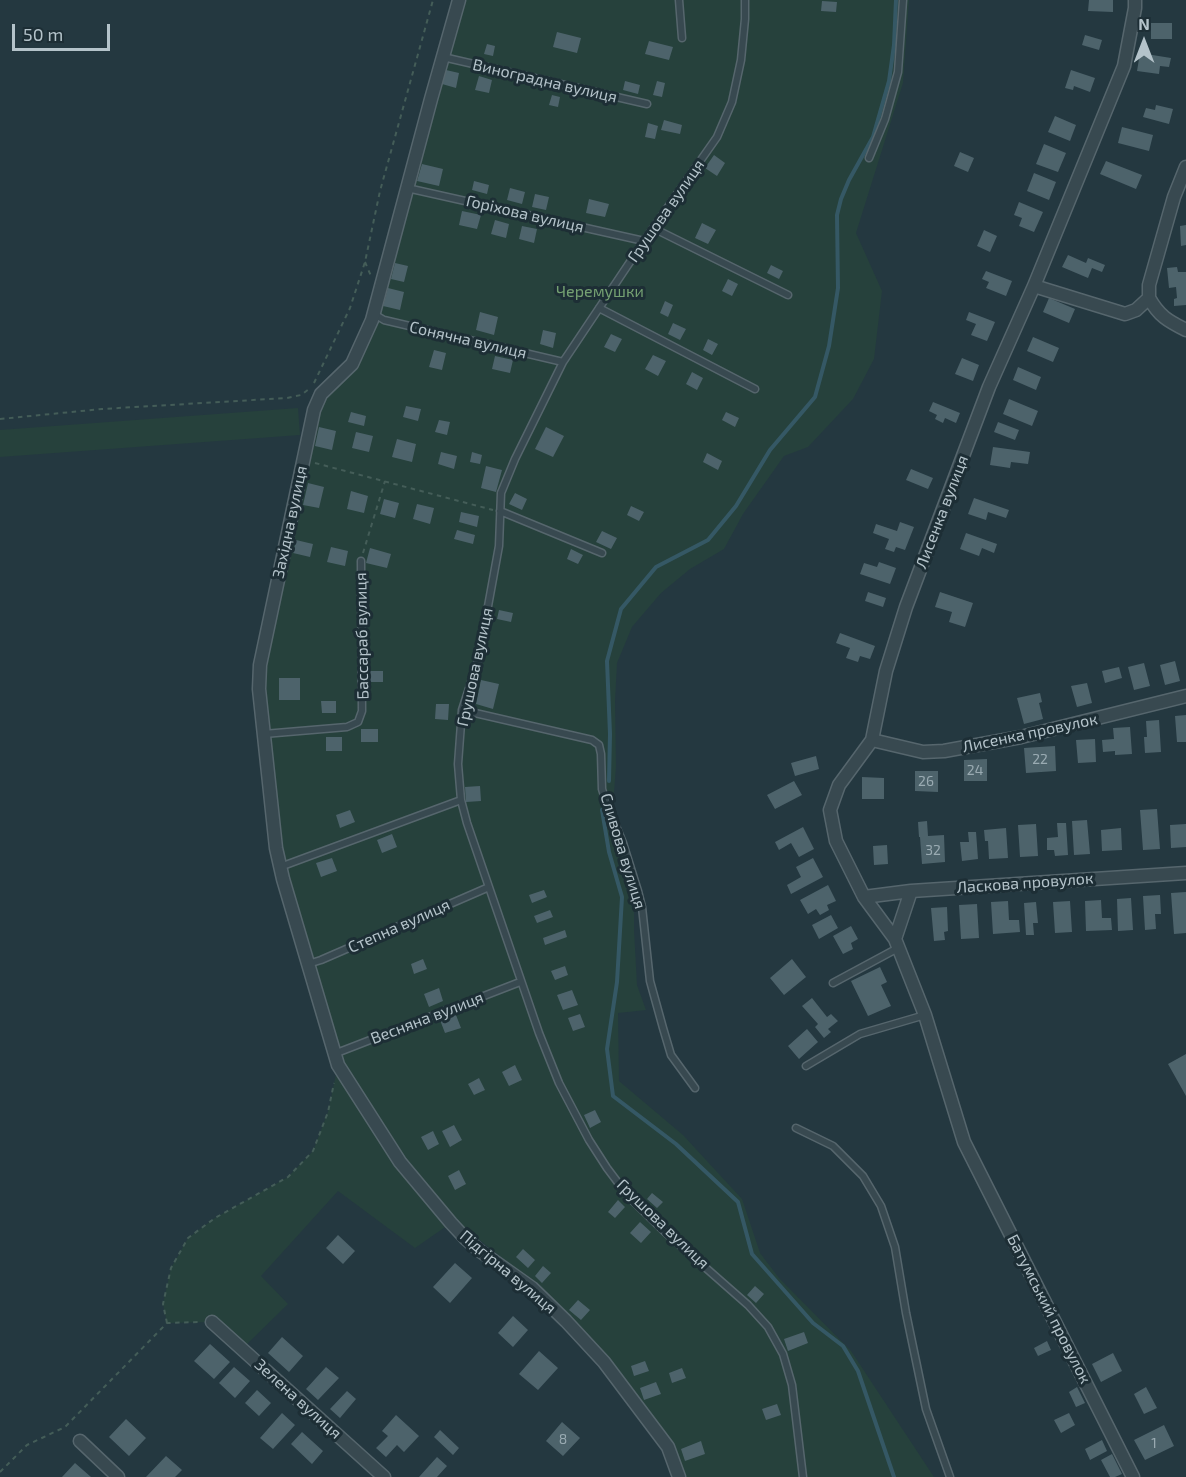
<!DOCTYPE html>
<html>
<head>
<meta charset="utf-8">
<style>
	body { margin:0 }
	#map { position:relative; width:1186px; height:1477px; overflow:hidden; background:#243840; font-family:"Exo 2",sans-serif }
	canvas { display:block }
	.north { position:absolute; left:1114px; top:12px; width:60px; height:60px; -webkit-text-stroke:4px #1d2e35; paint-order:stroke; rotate:0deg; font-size:16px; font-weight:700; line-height:24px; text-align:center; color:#b4c3ca }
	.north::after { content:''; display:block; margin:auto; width:21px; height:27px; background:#b4c3ca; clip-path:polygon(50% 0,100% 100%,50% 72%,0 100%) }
	.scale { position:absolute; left:12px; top:24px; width:98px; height:27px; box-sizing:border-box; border:3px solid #b4c3ca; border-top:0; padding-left:8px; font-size:18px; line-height:21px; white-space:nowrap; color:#b4c3ca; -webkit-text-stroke:4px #1d2e35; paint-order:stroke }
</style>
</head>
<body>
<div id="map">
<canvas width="1186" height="1477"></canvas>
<div class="north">N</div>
<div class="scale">50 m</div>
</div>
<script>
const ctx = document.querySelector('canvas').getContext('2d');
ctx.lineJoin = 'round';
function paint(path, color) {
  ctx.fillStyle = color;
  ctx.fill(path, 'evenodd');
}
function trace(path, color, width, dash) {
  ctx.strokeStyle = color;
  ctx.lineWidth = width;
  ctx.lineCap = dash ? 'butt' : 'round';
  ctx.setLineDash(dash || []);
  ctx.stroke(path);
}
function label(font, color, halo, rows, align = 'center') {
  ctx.font = font + ' "Exo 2",sans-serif';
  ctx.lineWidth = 6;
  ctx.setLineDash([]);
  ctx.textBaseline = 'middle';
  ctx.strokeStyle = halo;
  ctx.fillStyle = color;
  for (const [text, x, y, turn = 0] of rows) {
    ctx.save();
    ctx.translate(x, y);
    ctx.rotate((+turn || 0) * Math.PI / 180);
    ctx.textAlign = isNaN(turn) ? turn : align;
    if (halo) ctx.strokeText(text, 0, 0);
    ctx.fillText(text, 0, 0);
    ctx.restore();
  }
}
const green = new Path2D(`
	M463,0H909L903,83L856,233L882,291L874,359L853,399L808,447L784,456L743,514L724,549L690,569L661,593L632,627L617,663L615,701L616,766L613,806L634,890V930L637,985L646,1010L618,1013L619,1081L683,1135L742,1199L760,1253L779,1278L851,1351L934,1477H684L682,1471L535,1284L457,1222L404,1158L343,1061L288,879L280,848L264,691V668L319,412L326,397L356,368L378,322Z
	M298,408L300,435L0,457V430Z
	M338,1065L400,1162L451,1223L415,1248L338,1191L261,1276L288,1304L242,1349L212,1322L167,1323L163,1304L171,1268L188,1238L215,1218L288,1177L313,1151L328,1112Z`);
const stream = new Path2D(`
	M609,781L610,734L607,661L621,609L656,567L708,540L736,506L770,450L815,397L829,346L838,288L837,215L841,199L849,180L873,137L889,81L894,45L896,0
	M602,810L609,852L622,897L617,982L607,1049L613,1096L676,1144L738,1202L752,1254L813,1323L843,1346L858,1371L894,1477`);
const building = new Path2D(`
	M1089,0H1113V12L1088,11Z
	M822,1L837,2L836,12L821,11Z
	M1151,23H1172V39H1151Z
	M557,32L581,38L577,53L553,47Z
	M1085,35L1102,40L1099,50L1082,45Z
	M649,41L673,47L669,60L645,54Z
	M487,44L495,46L493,56L484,54Z
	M1140,53L1171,58L1169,67L1160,66L1159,74L1137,71Z
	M446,70L459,73L456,88L442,84Z
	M1071,70L1095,78L1090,92L1074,86L1073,90L1065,88Z
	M479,76L492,80L489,93L475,90Z
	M625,81L640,85L638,94L623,90Z
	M657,81L665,83L662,97L653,95Z
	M552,95L560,97L558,107L549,105Z
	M1156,105L1173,109L1169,124L1143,117L1146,108L1155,110Z
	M1055,116L1076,125L1070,141L1048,132Z
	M664,120L682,125L680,134L661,130Z
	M648,123L658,126L655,139L645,137Z
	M1122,127L1153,135L1149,151L1118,143Z
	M1044,144L1066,153L1058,172L1036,164Z
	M960,152L974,158L968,172L954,166Z
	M714,155L725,163L717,176L705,168Z
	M1106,161L1142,175L1136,189L1100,174Z
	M422,164L443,169L439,186L417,181Z
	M1034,173L1056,182L1049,200L1027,191Z
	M474,181L489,185L487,194L472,190Z
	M510,188L525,192L522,204L507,200Z
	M535,194L549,197L546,210L532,207Z
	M589,199L609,204L605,217L586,213Z
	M1019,202L1043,212L1034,232L1019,226L1022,218L1014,215Z
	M462,211L481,215L477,229L459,225Z
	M495,220L509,224L506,238L491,234Z
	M702,223L716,230L708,244L695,238Z
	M1186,225V245L1181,246L1180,226Z
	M522,226L537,229L534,243L519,239Z
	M984,230L997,236L990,252L977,246Z
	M1068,255L1086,263L1088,258L1105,265L1102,272L1092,268L1088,278L1062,267Z
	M395,263L408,266L404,282L391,279Z
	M771,265L783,271L779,279L767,273Z
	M1177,267L1178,272H1186V305L1174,306V299L1177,298L1176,287L1169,288L1167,268Z
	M986,271L1012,281L1006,296L986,288L989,282L982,279Z
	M728,279L738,284L732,296L722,291Z
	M388,288L404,292L400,310L383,306Z
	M1049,298L1075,309L1069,323L1043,312Z
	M665,301L673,305L668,317L660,313Z
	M480,312L498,317L494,335L476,330Z
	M969,312L995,322L987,341L971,335L976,324L966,320Z
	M673,323L686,329L680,340L668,334Z
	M543,330L556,333L553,348L540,344Z
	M611,334L622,339L615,352L604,347Z
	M1033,337L1059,348L1053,362L1027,351Z
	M708,339L718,344L712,355L703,350Z
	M434,350L446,353L442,370L429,367Z
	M653,355L666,361L658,376L645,369Z
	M495,356L513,360L510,373L492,369Z
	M962,358L979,365L973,381L955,374Z
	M1018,367L1041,377L1036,390L1013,380Z
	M692,372L703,378L697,390L686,384Z
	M1009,399L1038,411L1032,426L1003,414Z
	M933,402L960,413L956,423L945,418L943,423L935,419L937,415L929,411Z
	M406,406L421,409L418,421L403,417Z
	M351,412L366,416L364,426L348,422Z
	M726,412L739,418L735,427L722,420Z
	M439,420L450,422L447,435L435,432Z
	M998,422L1019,430L1015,440L994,432Z
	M319,427L336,431L332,450L315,446Z
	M546,427L564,436L553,457L535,449Z
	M356,432L373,436L369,452L352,448Z
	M397,439L416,444L412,462L392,457Z
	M993,447L1030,452L1028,464L1011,462L1010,468L990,465Z
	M441,452L457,456L454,469L438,464Z
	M472,452L482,455L480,464L470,462Z
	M707,453L722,461L718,470L703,462Z
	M486,466L502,470L496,492L481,488Z
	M911,469L933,478L928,489L906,480Z
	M308,483L324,487L319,508L303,505Z
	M351,491L368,496L364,513L347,509Z
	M515,493L527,499L522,510L509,504Z
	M974,498L1009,510L1006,518L988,512L986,520L968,514Z
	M384,499L399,503L395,518L380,514Z
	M417,504L434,508L430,524L413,519Z
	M631,506L644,512L639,521L627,515Z
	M461,512L479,516L477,527L459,522Z
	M900,522L914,527L905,550L896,547L894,552L885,549L889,539L873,533L876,524L897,531Z
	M457,530L475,535L473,544L454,539Z
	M602,531L617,538L611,549L596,542Z
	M966,533L997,544L994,553L982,548L979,556L960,549Z
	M296,540L313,544L310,557L293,553Z
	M331,547L348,551L345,566L327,562Z
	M370,548L391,554L387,568L366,563Z
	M571,549L583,555L578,564L567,559Z
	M879,562L896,568L890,584L860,574L864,563L877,567Z
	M868,592L886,598L883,607L865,601Z
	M940,592L973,603L965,627L949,622L952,612L935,607Z
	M499,610L513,613L511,622L497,619Z
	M840,633L875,646L870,659L860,656L858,662L846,658L850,648L836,643Z
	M1175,661L1180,681L1165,685L1160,665Z
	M1144,663L1150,686L1134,690L1128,667Z
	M1119,667L1122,678L1105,683L1102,671Z
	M368,671H383V682H368Z
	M279,678H300V700H279Z
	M481,680L499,684L493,709L476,704Z
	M1087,683L1092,703L1077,707L1071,686Z
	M1040,693L1042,702L1039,703L1043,719L1024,724L1017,698Z
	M321,701H336V713H322Z
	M436,704H449L448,720L435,719Z
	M1186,715V742H1177L1175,716Z
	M1159,720L1161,752L1145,753L1144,737H1147L1146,721Z
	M1130,727L1132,754L1115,755V751L1103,752L1102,740L1114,739L1113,728Z
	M361,729H378V742H361Z
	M326,737H342V751H326Z
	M1095,739L1096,762L1078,763L1076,740Z
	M1055,746L1056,771L1026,773L1024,748Z
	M816,756L819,769L795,776L791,763Z
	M987,759V781H964V760Z
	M915,771H938V792L915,791Z
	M862,777L884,778V799H862Z
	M794,781L802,795L775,809L767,795Z
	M480,786L481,801L466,802L465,787Z
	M1157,809L1160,849L1143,850L1140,810Z
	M350,810L355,822L340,828L336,815Z
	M1087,820L1090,854L1074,855L1072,821Z
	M927,821L928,836L944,835L945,862L922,864L920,837H919L918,822Z
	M1057,823H1066L1068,855L1055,856L1054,850H1047V838L1058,837Z
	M1036,824L1038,856L1020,857L1018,825Z
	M1186,824V847L1171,848L1170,825Z
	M803,827L814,849L799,857L791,843L779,850L775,842Z
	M1006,828L1008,858L989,859L988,841H985L984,830Z
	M1121,828L1122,850L1102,851L1101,830Z
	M968,832H976L978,859L962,861L960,842H969Z
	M392,834L397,847L382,853L377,840Z
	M887,845L888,864L874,865L873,846Z
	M332,858L337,871L321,877L316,863Z
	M813,858L823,877L791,894L787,885L801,877L796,867Z
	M828,885L836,901L827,905L829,910L820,915L816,909L808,914L800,900Z
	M544,890L547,897L532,903L529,895Z
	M1186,892V933L1174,934L1171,893Z
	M1160,895L1161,914H1155L1156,929L1145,930L1143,896Z
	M1131,898L1133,930L1118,931L1117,899Z
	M1101,900L1102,918H1111L1112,930L1086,931L1085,901Z
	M1008,901L1009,920H1019L1020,932L993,934L991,902Z
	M1070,901L1072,932L1055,933L1053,902Z
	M1036,902L1038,923H1033L1034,935H1026L1024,903Z
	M977,904L979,938L961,939L959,905Z
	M947,907L948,931L944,932L945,940L934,941L931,908Z
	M550,910L553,917L537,923L534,916Z
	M831,915L838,928L819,939L812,925Z
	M851,926L858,939L851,943L853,949L843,954L833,936Z
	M565,930L567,937L545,945L543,938Z
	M423,959L427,969L414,974L411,964Z
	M792,959L806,977L784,995L770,978Z
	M565,966L568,975L555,980L551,971Z
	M880,967L887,982L881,985L891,1006L868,1016L851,981Z
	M439,988L443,1001L429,1007L424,994Z
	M572,990L578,1005L563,1010L557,995Z
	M812,998L827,1017L831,1014L838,1021L828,1029L831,1032L824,1038L815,1027L818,1024L802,1006Z
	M580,1014L585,1027L573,1031L568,1018Z
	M456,1015L461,1028L445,1033L440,1020Z
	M807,1029L818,1042L799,1059L788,1046Z
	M1186,1054V1096L1168,1064Z
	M515,1065L522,1080L509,1086L502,1072Z
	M479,1078L485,1090L474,1095L468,1084Z
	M595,1110L601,1122L590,1128L584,1115Z
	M454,1125L462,1140L450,1147L442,1131Z
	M433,1131L439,1144L428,1150L421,1137Z
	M459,1170L466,1184L455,1190L448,1176Z
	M652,1193L663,1202L657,1208L647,1199Z
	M618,1200L625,1207L615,1218L608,1212Z
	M640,1222L651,1232L641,1243L630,1233Z
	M338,1235L355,1251L343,1264L326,1248Z
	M523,1249L535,1260L528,1268L516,1257Z
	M455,1263L472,1278L450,1303L433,1287Z
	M543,1266L551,1273L542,1283L535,1276Z
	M755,1286L764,1294L756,1303L747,1295Z
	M578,1300L590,1310L581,1320L569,1310Z
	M513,1316L528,1330L513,1347L498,1333Z
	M804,1332L808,1343L788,1351L784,1339Z
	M282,1337L303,1356L289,1372L268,1353Z
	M1047,1341L1051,1350L1038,1356L1034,1348Z
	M210,1344L230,1362L214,1379L194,1361Z
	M539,1351L558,1368L538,1390L519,1374Z
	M1113,1353L1122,1371L1101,1382L1092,1364Z
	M645,1361L649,1371L634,1376L631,1366Z
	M234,1367L250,1381L235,1398L219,1383Z
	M326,1367L339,1378L318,1400L306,1389Z
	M682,1368L686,1378L672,1383L669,1373Z
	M656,1382L661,1394L644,1400L640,1388Z
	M1077,1387L1085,1403L1076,1407L1069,1392Z
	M1146,1387L1157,1408L1144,1414L1134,1394Z
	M257,1390L271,1403L259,1416L245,1403Z
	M347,1391L356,1399L340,1418L330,1409Z
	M777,1404L781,1415L766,1420L762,1409Z
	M282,1413L295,1425L273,1449L260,1438Z
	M1069,1413L1075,1425L1061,1433L1054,1420Z
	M396,1415L419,1436L404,1452L397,1445L386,1457L376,1448L388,1436L382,1431Z
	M126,1419L146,1438L129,1456L109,1437Z
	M562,1422L580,1438L563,1456L546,1441Z
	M1164,1425L1174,1446L1145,1460L1134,1440Z
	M440,1430L459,1448L453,1455L434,1437Z
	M302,1432L323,1451L312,1464L291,1444Z
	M1102,1440L1107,1451L1090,1460L1085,1449Z
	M701,1441L705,1454L685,1461L681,1449Z
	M1112,1454L1122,1474L1115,1477H1110L1101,1460Z
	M166,1456L182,1470L175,1477H146Z
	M437,1457L447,1466L437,1477H419Z
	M75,1463L91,1477H62Z`);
const path = new Path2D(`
	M365,262L371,276
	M314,383L350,308L365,262L380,191L433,0
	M0,419L102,409L287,398L301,395L309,389
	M315,463L493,510
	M363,553L385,481
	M167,1323L163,1304L171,1268L188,1238L215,1218L288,1177L313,1151L328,1112L334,1083
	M0,1472L27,1445L65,1427L167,1323L199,1322`);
const service = new Path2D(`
	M679,0L682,38
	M745,0V19L741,60L732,102L717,137L644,241L563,362L515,459L501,493L499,546L478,661L462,710L458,764L461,800L467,823L539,1033L559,1083L589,1140L607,1168L628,1196L665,1232L748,1305L768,1327L783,1354L792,1385L803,1477
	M443,57L647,104
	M869,158L885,119L898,72L903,0
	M407,188L644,241
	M653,228L788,295
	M599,308L755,389
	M374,314L384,320L563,362
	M500,511L602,553
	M462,710L592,740L599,745L601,754L602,789L606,802L623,843L638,891L642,907L650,981L663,1028L671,1055L695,1088
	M264,734L347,727L358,722L362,711L361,561
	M280,867L461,800
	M308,964L321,960L489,887
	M833,983L898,948
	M334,1054L520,982
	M806,1066L860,1034L925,1015
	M796,1128L833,1146L863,1176L881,1206L895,1247L906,1313L926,1409L950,1477`);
const minor = new Path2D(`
	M459,0L431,99L372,320L352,364L321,394L314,410L260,665L259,689L276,848L283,879L338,1065L400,1162L451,1223L465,1238L480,1251L532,1288L566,1321L604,1362L668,1447L679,1477
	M1034,286L1125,314L1136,310L1149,298
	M1149,298V285L1174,197L1186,167
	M1149,298C1159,316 1168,321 1186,330
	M872,740L923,752L944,751L1021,737L1186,696
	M864,897L911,891L1186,873
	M895,939L911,891
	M212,1322L384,1477
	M80,1441L118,1477
	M1133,1477L964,1142L925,1015L895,939L864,897L836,841L830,810L839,785L872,740L886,671L906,607L989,387L1034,286L1124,66L1135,8V0`);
const numberNames = [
	["22",1040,759],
	["24",975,770],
	["26",926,781],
	["32",933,850],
	["8",563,1439],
	["1",1154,1443]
];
const streetNames = [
	["Виноградна вулиця",545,81,13],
	["Грушова вулиця",666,211,-55],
	["Горіхова вулиця",525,214,13],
	["Сонячна вулиця",468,340,13],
	["Лисенка вулиця",942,512,-69],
	["Західна вулиця",290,522,-78],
	["Бассараб вулиця",362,636,-91],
	["Грушова вулиця",475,667,-78],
	["Лисенка провулок",1030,733,-12],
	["Сливова вулиця",623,851,73],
	["Ласкова провулок",1025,883,-4],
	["Степна вулиця",399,926,-24],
	["Весняна вулиця",427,1018,-21],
	["Грушова вулиця",663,1224,44],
	["Підгірна вулиця",508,1272,40],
	["Батумський провулок",1049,1309,63],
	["Зелена вулиця",298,1399,42]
];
const parkNames = [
	["Черемушки",600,292]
];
paint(green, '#26413c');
trace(stream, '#355865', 4);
paint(building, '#4d636b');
trace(service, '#56666d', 9);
trace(minor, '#56666d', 15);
trace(path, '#445d58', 2, [4.5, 4.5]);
trace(service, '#384950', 6);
trace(minor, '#384950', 12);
label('14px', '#9aabb2', null, numberNames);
label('16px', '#b4c3ca', '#1d2e35', streetNames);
label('16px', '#75a172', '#1d2e35', parkNames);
</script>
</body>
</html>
